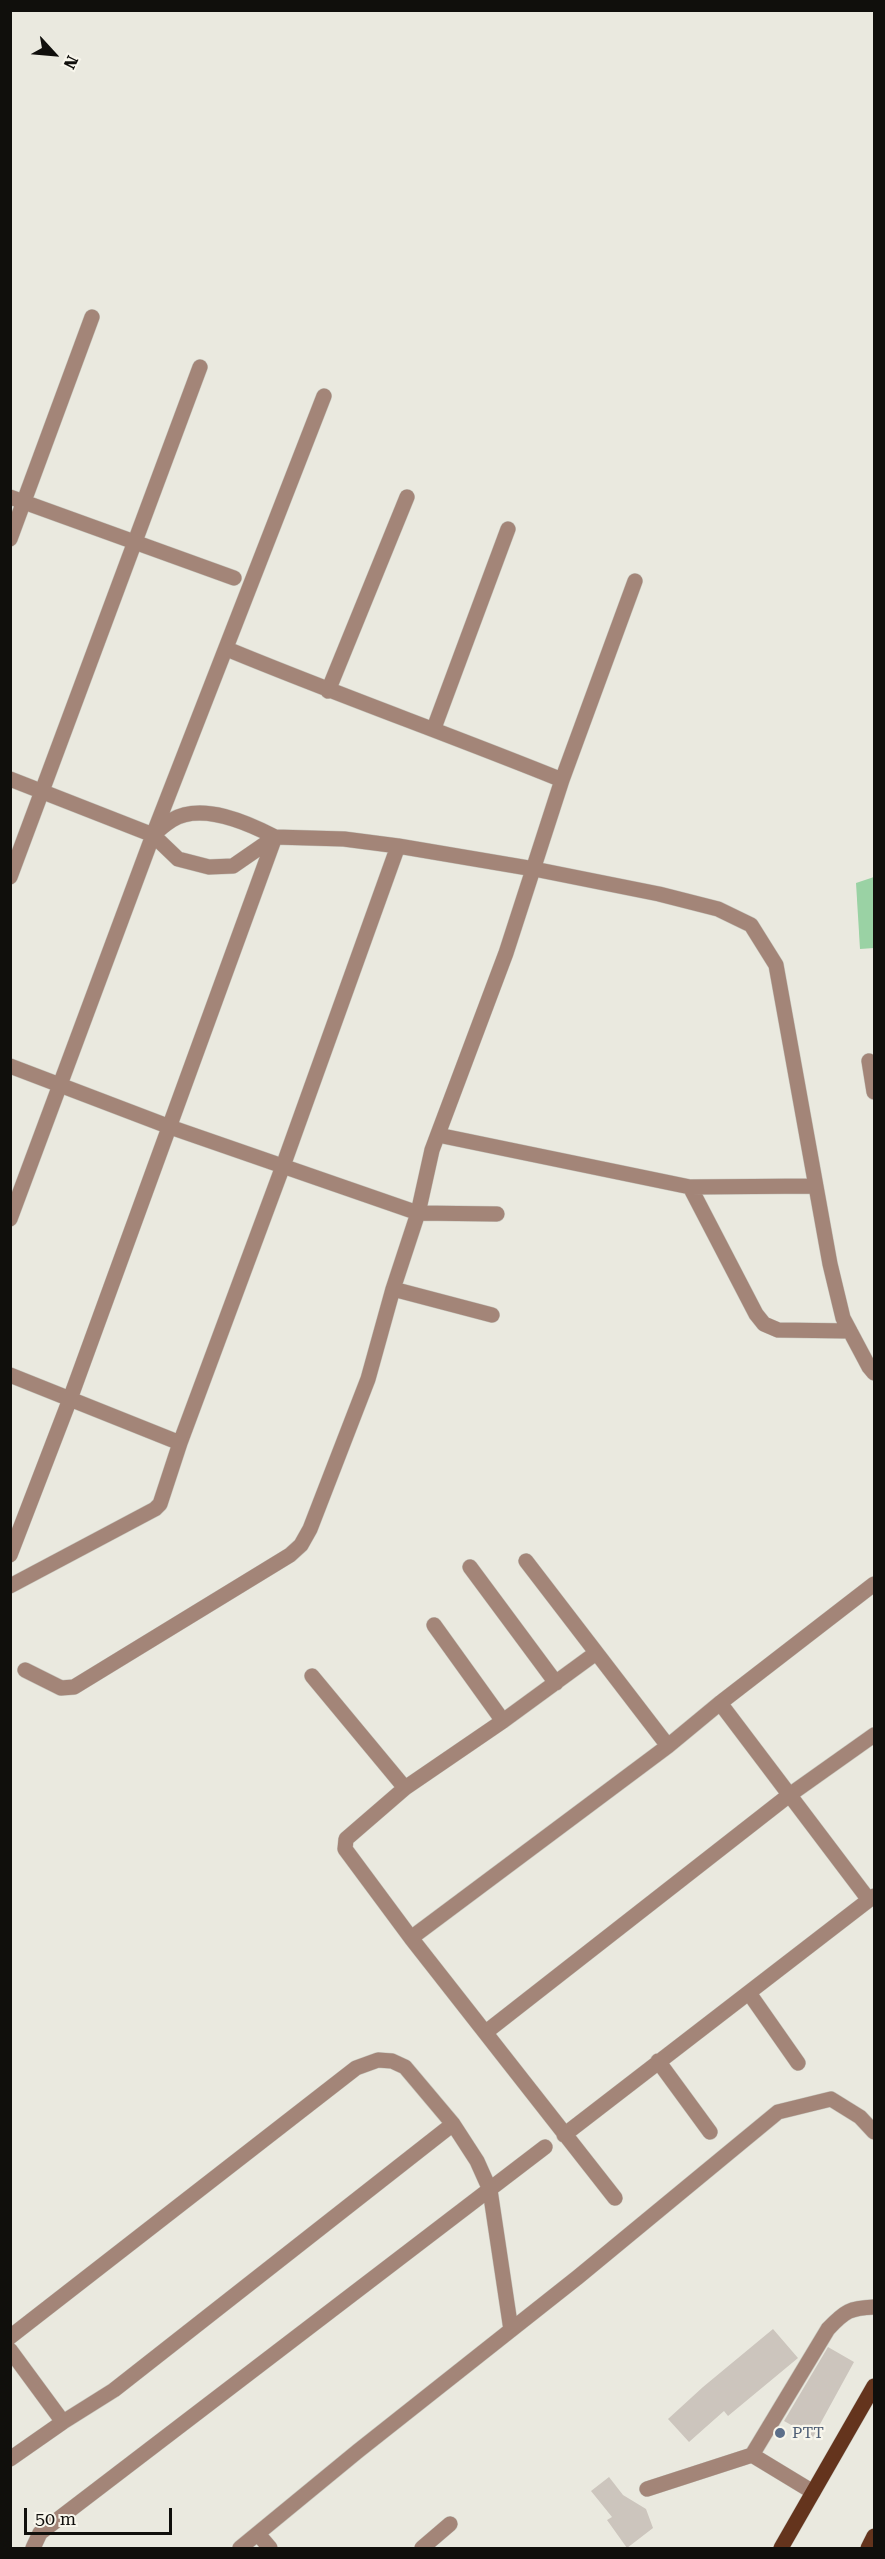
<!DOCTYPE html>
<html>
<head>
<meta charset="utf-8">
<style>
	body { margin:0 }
	#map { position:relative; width:885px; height:2559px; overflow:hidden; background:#eae9df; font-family:"Roboto Serif",serif }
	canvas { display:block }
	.frame { position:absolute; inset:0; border:12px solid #100f0c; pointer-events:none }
	.north { position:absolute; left:24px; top:24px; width:60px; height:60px; -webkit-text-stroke:4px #f8f6ec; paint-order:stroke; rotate:116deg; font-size:16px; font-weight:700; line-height:24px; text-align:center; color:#100f0c }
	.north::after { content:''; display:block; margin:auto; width:21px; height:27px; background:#100f0c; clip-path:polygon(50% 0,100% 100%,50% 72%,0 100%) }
	.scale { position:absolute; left:24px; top:2508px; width:148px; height:27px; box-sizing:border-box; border:3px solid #100f0c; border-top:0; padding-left:8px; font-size:18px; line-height:21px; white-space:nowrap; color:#100f0c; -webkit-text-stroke:4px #f8f6ec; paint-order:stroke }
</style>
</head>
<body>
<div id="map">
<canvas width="885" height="2559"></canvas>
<div class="frame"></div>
<div class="north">N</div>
<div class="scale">50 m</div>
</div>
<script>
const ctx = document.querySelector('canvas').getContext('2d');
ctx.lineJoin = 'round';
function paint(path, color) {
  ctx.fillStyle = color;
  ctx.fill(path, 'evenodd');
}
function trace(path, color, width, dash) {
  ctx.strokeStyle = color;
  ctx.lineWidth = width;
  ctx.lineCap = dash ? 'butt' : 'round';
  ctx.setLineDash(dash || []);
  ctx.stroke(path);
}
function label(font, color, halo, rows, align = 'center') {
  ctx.font = font + ' "Roboto Serif",serif';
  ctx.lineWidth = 4.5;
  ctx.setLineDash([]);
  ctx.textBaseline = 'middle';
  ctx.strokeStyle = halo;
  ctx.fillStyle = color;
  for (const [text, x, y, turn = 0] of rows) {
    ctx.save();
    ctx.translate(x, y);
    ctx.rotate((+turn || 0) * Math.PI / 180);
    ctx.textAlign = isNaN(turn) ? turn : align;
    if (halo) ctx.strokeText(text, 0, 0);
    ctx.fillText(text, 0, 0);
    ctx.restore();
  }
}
const green = new Path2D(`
	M874,877V948L860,949L856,883Z`);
const building = new Path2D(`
	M773,2329L798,2358L728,2416L724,2411L689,2442L668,2419L703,2387Z
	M828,2347L854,2362L813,2437L784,2421Z
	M609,2477L623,2495L646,2509L653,2528L627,2548L607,2520L612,2517L591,2491Z`);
const minor = new Path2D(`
	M10,497L234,578
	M10,539L92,317
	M227,649C338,695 451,735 562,780
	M328,691L407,497
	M434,728L508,529
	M10,779L153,835L178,859L209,867L233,866L275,837L344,839L398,846L534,869L659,894L718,909L751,925L776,965L830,1264L843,1318L869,1367L874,1373
	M10,877L200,367
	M869,1061L874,1092
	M10,1066L170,1127L418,1213L497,1214
	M438,1135L690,1187L756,1314L764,1324L778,1330L850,1331
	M690,1187L816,1186
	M10,1219L153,835L324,396
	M393,1289L492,1315
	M10,1375L180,1443
	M10,1555L70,1399L275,837C248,823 202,802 172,820C165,824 159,830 153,835
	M526,1561L668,1746
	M470,1567L556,1683
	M10,1586L155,1509L160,1504L180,1443L283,1166L398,846
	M434,1625L503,1721
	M596,1653L503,1721L405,1788L346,1839L345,1849L411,1938L615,2198
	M25,1670L61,1688L74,1687L290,1555L301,1545L310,1529L368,1379L393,1289L418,1213L432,1150L506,953L562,780L635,581
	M312,1676L405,1788
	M720,1703L869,1900
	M411,1938L668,1746L720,1703L874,1584
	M749,1993L798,2063
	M486,2032L788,1796L874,1735
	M658,2061L710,2132
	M564,2135L874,1896
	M10,2337L356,2068L378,2060L392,2061L405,2067L453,2124L477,2161L490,2190L511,2330
	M10,2350L63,2422
	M10,2459L63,2422L114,2390L453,2124
	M647,2489L752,2455
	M813,2492L752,2455L828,2329C845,2311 850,2308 874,2307
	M258,2534L270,2548
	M33,2548L40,2533L545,2147
	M240,2548L358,2451L578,2277L778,2112L831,2099L860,2117L874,2132
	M422,2548L450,2524`);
const major = new Path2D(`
	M781,2548L874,2386
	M868,2548L874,2536`);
const markers = [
	[780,2433,6,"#5c6f8a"]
];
const serviceNames = [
	["PTT",792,2433]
];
paint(green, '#9ad2a4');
paint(building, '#ccc5bd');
trace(minor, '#c7c6bd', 16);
trace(major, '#c7c6bd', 16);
trace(minor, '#a38578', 15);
trace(major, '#64341d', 15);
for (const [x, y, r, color] of markers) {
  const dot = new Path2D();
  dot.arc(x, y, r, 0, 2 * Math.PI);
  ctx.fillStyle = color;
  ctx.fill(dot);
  trace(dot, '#f8f6ec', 2);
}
label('16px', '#4e5e75', '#f8f6ec', serviceNames, 'left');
</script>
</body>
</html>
